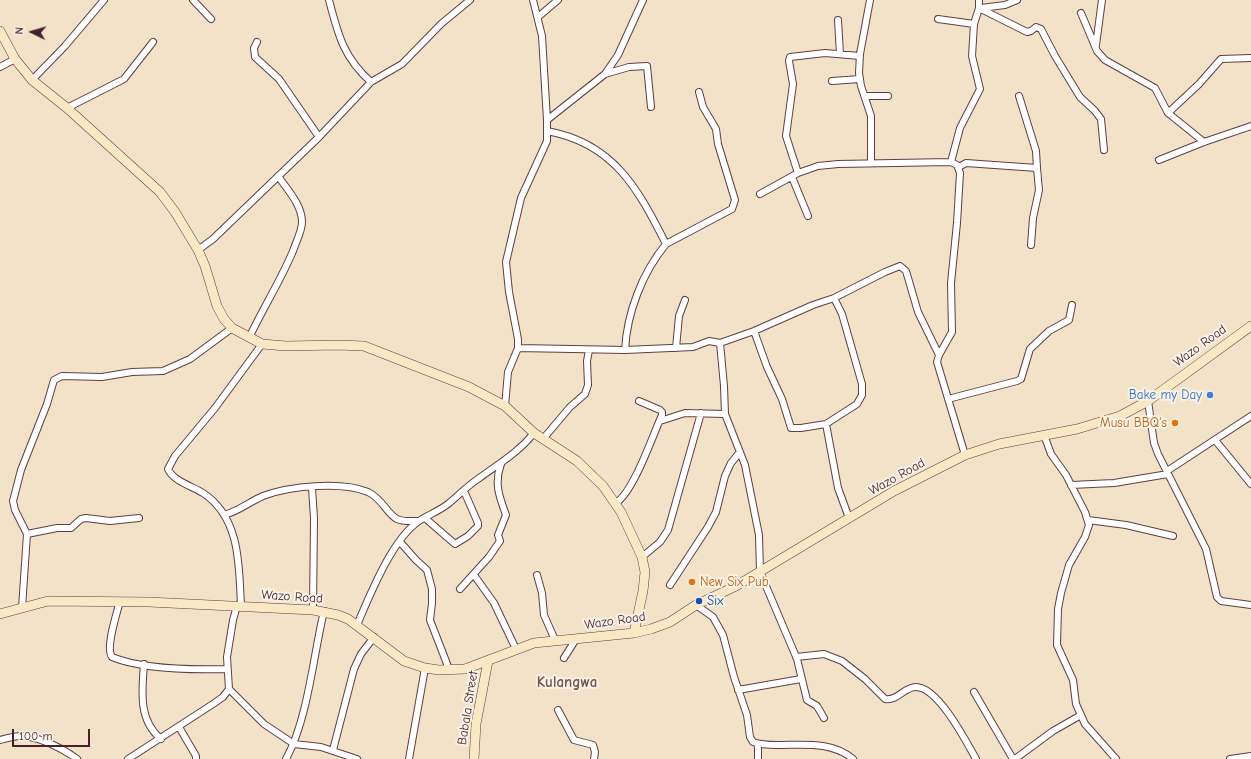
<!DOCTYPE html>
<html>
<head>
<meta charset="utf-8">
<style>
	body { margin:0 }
	#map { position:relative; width:1251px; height:759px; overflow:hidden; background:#f2e3c8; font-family:"Comic Neue",sans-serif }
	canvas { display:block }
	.north { position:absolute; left:12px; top:12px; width:40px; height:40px; -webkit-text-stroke:3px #f7f3e8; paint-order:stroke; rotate:275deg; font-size:11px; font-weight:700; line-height:16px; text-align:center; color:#4a1f2b }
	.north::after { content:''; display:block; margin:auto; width:14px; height:18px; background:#4a1f2b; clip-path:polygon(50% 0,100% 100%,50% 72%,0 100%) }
	.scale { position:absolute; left:12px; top:729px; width:78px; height:18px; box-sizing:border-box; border:2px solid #4a1f2b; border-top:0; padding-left:5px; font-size:12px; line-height:14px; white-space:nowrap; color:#4a1f2b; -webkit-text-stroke:3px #f7f3e8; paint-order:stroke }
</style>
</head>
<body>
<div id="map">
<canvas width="1251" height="759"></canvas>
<div class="north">N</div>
<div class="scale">100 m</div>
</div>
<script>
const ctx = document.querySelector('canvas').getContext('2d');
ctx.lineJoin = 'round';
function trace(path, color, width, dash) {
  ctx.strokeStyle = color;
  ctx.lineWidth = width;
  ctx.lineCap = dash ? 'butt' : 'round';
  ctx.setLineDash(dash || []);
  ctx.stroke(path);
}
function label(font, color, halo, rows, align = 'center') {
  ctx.font = font + ' "Comic Neue",sans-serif';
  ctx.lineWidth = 4;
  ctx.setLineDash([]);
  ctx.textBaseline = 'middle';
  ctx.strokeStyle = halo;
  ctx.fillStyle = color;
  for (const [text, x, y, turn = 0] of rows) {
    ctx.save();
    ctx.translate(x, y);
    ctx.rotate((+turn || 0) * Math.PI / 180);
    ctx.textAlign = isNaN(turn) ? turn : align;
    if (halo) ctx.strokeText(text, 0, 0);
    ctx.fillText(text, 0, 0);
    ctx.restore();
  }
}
const street = new Path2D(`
	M193,0L211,19
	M329,0C338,34 343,57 371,82
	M870,0L860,54L859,73L861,86L871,116V163
	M979,8L1027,32L1031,31L1036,27L1041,29L1055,56L1080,97L1095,111L1101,119L1104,150
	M981,8L1005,5L1017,0
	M1081,13L1097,51L1105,60L1155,88L1168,113L1204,142
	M538,17L558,0
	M938,19L974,24
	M838,20L840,54
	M257,42L254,48L255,57L279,79L319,137
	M1096,45L1102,0
	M0,67L15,59
	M605,74L629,67L647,66L651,107
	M32,80L65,46L104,0
	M832,81L860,79
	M865,96H888
	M1019,96L1036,151L1037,168
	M67,108L124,79L153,42
	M1168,113L1199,84L1221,59L1251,58
	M547,120L605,74L618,55L643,0
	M547,131C614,143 638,189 666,244
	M1159,160L1204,142L1251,126
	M951,162L960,128L980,89L972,56L974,24L979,8V0
	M959,167L966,163L1037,168L1039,190L1033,218L1031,245
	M798,173L786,136L793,84L789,61L790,57L825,53L860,56
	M792,177L808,216
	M760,194L798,173L818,166L838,164L951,162L957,165L960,173L957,223L951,283L952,332L939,355L937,362L965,455
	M198,250L213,239L319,137L371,82L402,64L441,24L470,0
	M754,331L767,367L782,399L791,428H801L826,424L857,404L862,395V384L842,314L834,298
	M249,338C263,308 280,282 293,251C296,242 302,231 302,222C302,205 287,189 278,176
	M720,343L724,386L725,414L745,465L759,535L760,572L797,659L807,700L817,706L824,718
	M518,348L625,350L693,347L709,341L720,343L754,331L813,305L834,298L885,272L900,266L906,271L918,312L939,355
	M676,348L679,316L685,300
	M625,350C627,313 642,273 666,244L732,209L735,200L718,144L716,129L703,107L699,92
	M948,399L1017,381L1021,379L1030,349L1049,331L1069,320L1072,305
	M1148,401L1154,443L1158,454L1206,549L1217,597L1221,601L1251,605
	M505,406L508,372L518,348V339L509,292L506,262L521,198L547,141V120L542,36L533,0
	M660,421L685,413L725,414
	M826,424L838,488L849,518
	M1044,435L1051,454L1066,475L1085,512L1089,525L1085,537L1069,565L1061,593L1058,609L1057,645L1073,680L1076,704L1085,724L1116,759
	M543,439L570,407L585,394L588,385L587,361L589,350
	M1215,440L1251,484
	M1167,471L1251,416
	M1071,485L1114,483L1168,474
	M312,488L314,518L313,610
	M616,503C634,491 652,437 662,415V412L660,410L639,401
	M224,515C239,511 249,502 263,496C289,486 342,481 368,492C383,499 386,513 397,519C403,522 412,521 418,521
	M425,518L455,544L468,536L478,526V523L464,491
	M1088,520L1126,525L1173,536
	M27,534L57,528H71L81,519L86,518L110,521L139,518
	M400,542L416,560L427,570L432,589V603L430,620L449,669
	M642,557L660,542L668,530L701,413
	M474,575L494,603L516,649
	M537,575L542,593L544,615L555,640
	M670,585L708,527L716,512L725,476L731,463L740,452
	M460,589L489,557L500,541L498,535L506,515C499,496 494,483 501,464
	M120,601C117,613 105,648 112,657C144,670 193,670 227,669
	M696,605L713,617L723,635L734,677L747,715L750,737L753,742C761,745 769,745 778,745C803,745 832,741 853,759
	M241,607C239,567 241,518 203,493C192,486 173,481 168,469L175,456L215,408L262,344
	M22,608L27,534L15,510L13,501L21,470L47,404L54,380L62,376L102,377L132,372L163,371L190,359L232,328
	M357,625C370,595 392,539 419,521C428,515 439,511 448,504C458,496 467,486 478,479C498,464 518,453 534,433
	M796,657L824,654L842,661L865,679L885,699C898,701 904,687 916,687C938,687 966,741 976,759
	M564,658L576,639
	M144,664C142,691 138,720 161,739
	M229,689L264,724L294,744L321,747L357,759
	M738,690L801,679
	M974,692L1013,759
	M558,710L574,740L593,745L595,752L594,759
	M179,727L196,756V759
	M0,740C7,738 15,736 22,736C40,737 62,748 77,759
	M758,744V759
	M333,750L354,669L361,654L374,637
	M128,759L213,704L223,697L229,689L227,657L233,620L237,606
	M286,759C308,719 313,657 324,611
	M409,759L425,668
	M1015,759L1053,731L1081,715
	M1230,759L1251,756`);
const secondary = new Path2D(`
	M0,31L15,59L32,80L67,108L160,192L175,212L198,250L205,266L217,306L224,319L232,328L262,344L286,346L338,345L364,346L469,387L505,406L534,433L577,461L603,486L621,512L642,557L645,572L643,591L634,633
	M0,614L48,601L149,602L313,610L338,615L348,619L404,661L425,668L439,670L465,669L534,643L634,633L651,629L670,622L696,605L736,586L894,491L965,455L999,444L1077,429L1120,416L1148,401L1251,326
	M474,759L476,724L488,661`);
const markers = [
	[1210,395,4,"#3f7fe0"],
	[1175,423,4,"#e8710a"],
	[692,582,4,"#e8710a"],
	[699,601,4,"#1a4fb4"]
];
const streetNames = [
	["Wazo Road",1200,346,-36],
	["Wazo Road",897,477,-29],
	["Wazo Road",292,597,4],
	["Wazo Road",615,621,-8],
	["Babala Street",468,708,-81]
];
const shopNames = [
	["Bake my Day",1202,395]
];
const foodNames = [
	["Musu BBQ's",1167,423],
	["New Six Pub",700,582,"left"]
];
const transitNames = [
	["Six",707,601]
];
const quarterNames = [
	["Kulangwa",567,683]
];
trace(street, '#633c43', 8);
trace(secondary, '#633c43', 10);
trace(street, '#fff', 6);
trace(secondary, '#fae7c3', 9);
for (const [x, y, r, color] of markers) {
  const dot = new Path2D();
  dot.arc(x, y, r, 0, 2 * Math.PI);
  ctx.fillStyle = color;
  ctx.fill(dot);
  trace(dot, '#f7f3e8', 1.5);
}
label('13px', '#4a1f2b', '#f7f3e8', streetNames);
label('13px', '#366cbe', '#f7f3e8', shopNames, 'right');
label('13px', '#c56008', '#f7f3e8', foodNames, 'right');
label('13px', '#164399', '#f7f3e8', transitNames, 'left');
label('bold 15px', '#7b5149', '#f7f3e8', quarterNames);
</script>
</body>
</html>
